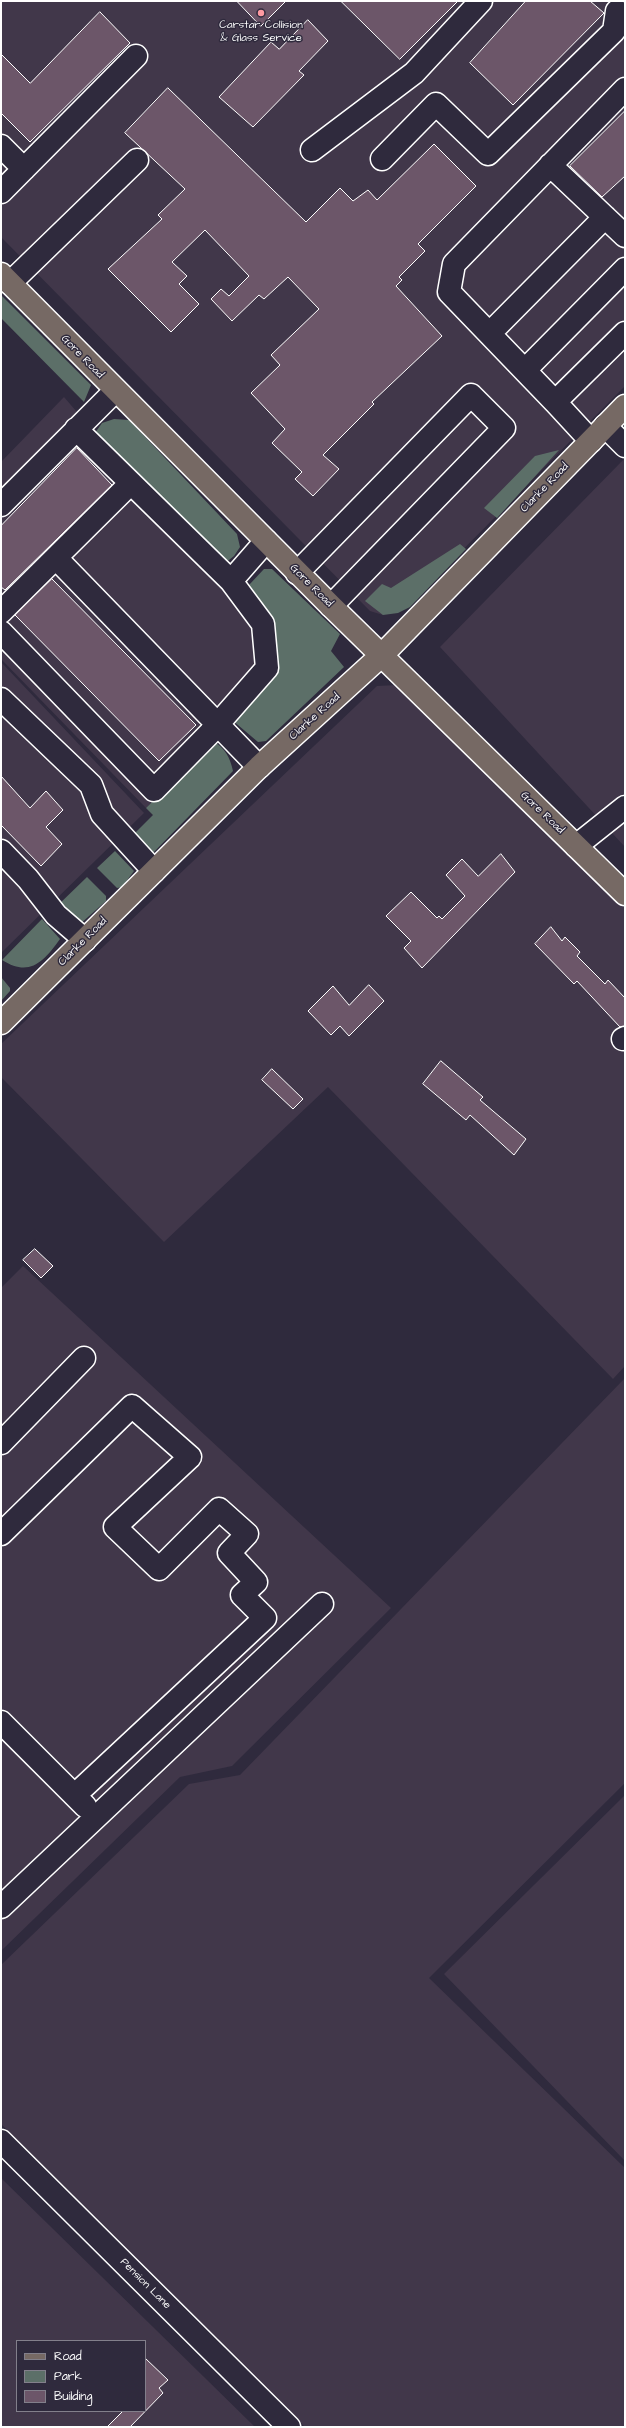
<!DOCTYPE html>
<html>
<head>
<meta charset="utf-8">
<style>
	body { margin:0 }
	#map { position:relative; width:626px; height:2428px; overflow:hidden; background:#2f2a3d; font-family:"Architects Daughter",sans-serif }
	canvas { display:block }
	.frame { position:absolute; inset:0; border:2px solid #fff; pointer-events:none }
	.legend { position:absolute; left:16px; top:2340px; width:130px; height:72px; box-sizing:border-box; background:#2f2a3d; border:1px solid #827f8b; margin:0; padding:5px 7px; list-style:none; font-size:12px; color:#fff }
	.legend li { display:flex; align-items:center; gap:8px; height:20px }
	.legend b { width:20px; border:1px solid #827f8b }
</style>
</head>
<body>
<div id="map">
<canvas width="626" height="2428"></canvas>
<div class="frame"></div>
<ul class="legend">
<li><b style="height:5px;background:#766964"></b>Road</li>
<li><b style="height:11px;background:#5c6f68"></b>Park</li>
<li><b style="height:11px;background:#6c5669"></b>Building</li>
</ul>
</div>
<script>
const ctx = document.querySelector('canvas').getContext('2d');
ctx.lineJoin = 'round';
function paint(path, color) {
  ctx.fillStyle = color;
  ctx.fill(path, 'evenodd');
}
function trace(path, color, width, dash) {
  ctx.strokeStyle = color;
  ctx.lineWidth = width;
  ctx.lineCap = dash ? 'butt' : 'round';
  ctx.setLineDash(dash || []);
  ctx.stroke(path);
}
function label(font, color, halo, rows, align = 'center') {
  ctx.font = font + ' "Architects Daughter",sans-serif';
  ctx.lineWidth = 3;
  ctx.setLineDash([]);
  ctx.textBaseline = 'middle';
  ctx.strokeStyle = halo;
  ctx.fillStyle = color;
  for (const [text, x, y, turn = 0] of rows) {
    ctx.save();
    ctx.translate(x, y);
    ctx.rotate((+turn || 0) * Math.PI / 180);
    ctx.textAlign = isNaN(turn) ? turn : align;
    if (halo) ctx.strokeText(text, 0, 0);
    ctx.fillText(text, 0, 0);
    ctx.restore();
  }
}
const built = new Path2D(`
	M1,1H625V386L409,604L383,615L370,611L1,237Z
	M64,397L95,433L224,564L248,593L273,677L146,808L1,659V462Z
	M625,458V847L440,647Z
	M1,662L144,813L1,953Z
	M398,685L625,907V1366L613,1379L328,1087L164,1242L1,1077V1044L377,686Z
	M23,1266L391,1608L232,1766L180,1777L1,1951V1288Z
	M625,1378V1783L429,1978L625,2168V2427H305L1,2124V1965L189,1784L240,1775Z
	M625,1795V2161L444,1974Z
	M1,2178L49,2225L255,2427H1ZM17,2341H145V2411H17Z`);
const green = new Path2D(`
	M1,295L91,385L84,402L1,318Z
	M114,419L129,420L237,534L240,547L234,556L224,564L95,433L102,423Z
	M559,450L497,518L484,508L535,456Z
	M460,544L466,549L410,607L398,613L383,615L365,601L382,584L391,588Z
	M264,569H272L340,634L331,651L344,667L266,741L258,742L232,720L273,677L248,593L249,585Z
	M213,741C225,748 230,757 233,771L152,854L128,840L153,815L146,808Z
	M115,851L134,871L122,887L117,888L97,868Z
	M87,877L106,896V901L79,925L54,909Z
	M42,919L60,939C43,963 29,977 2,960Z
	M1,977L10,988V991L1,1001Z`);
const building = new Path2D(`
	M237,1H286L261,26Z
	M341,1H458L400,59Z
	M526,1H590L604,13L513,105L470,63Z
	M100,12L130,43L30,142L1,113V54L30,83Z
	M308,20L328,41L299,71L304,75L253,127L219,97L271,42L279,49Z
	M168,88L306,222L340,188L353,201L368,190L377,200L434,144L476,186L418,244L425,251L399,277L402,280L396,286L442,336L372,402L374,404L323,455L339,469L313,496L295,479L302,472L272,443L285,429L251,393L280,365L271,355L319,309L288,277L264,299L259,295L232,321L211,299L221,289L229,296L249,276L205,230L172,262L187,276L179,284L199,304L171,332L108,269L162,219L158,215L185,189L125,133Z
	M625,111V176L602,197L570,166Z
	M77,448L112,485L5,590L1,587V526Z
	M52,579L196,725L159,761L15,615Z
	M1,776L30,808L46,791L63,810L46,827L62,844L41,866L1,825Z
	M501,854L515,872L422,968L404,948L411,941L386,916L411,892L437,918L439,916L442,919L465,896L446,875L462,859L478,876Z
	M551,927L562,941L565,937L580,952L577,956L605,984L608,980L625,998V1026L620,1027L577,981L574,984L535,944Z
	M369,985L384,1001L349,1036L340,1026L331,1035L308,1011L333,986L349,1005Z
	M441,1061L483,1097L480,1100L526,1139L514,1155L470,1115L466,1120L423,1084Z
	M272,1069L303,1099L293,1109L262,1080Z
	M35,1249L53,1266L41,1278L23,1260Z
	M145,2358L168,2380L159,2388L163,2393L130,2427H107L123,2411H145Z`);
const minor = new Path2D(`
	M625,89L454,264L449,292L555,402L625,333
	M1,146L24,169
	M312,150L414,73L481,1
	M382,159L436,104L488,154L614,31L617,11
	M550,165L625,236
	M1,192L136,56
	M10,283L137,160
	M490,333L605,217
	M525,370L625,269
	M555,402L591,441
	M605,426L625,446
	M1,505L115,391
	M56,558L259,767
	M297,573L471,395L504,428L331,606
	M231,581L266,541
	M1,612L131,483
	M1,632L154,790L210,733L267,668L263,624L231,581L76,429
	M1,699L91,785L102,814L154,871
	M576,846L625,807
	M1,851L28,879L56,915L85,940
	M623,1039L625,1038
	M1,1443L84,1358
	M1,1534L132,1406L190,1457L115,1527L159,1569L219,1509L247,1534L229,1553L256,1582L242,1595L265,1618L75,1795
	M1,1722L85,1806
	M1,1907L322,1604
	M1,2141L289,2427`);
const major = new Path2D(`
	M1,274L331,606L625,894
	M1,1023L259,767L382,655L625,406`);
const markers = [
	[261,13,4,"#ff9aa2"]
];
const poiNames = [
	["Carstar Collision",261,26],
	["& Glass Service",261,39]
];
const streetNames = [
	["Gore Road",82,357,46],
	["Clarke Road",545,488,-46],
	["Gore Road",311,586,45],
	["Clarke Road",315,717,-42],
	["Gore Road",542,813,44],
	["Clarke Road",83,942,-45],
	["Pension Lane",145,2284,45]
];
paint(built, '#41374a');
paint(green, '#5c6f68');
paint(building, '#6c5669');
trace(building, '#fff', 1);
trace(minor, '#fff', 25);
trace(major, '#fff', 25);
trace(minor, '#2f2a3d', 22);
trace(major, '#766964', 22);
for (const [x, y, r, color] of markers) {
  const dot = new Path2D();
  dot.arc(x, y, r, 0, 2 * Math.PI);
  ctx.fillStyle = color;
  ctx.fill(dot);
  trace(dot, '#2f2a3d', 1.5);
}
label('11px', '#fff', '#2f2a3d', poiNames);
label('11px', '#fff', '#2f2a3d', streetNames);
</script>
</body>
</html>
